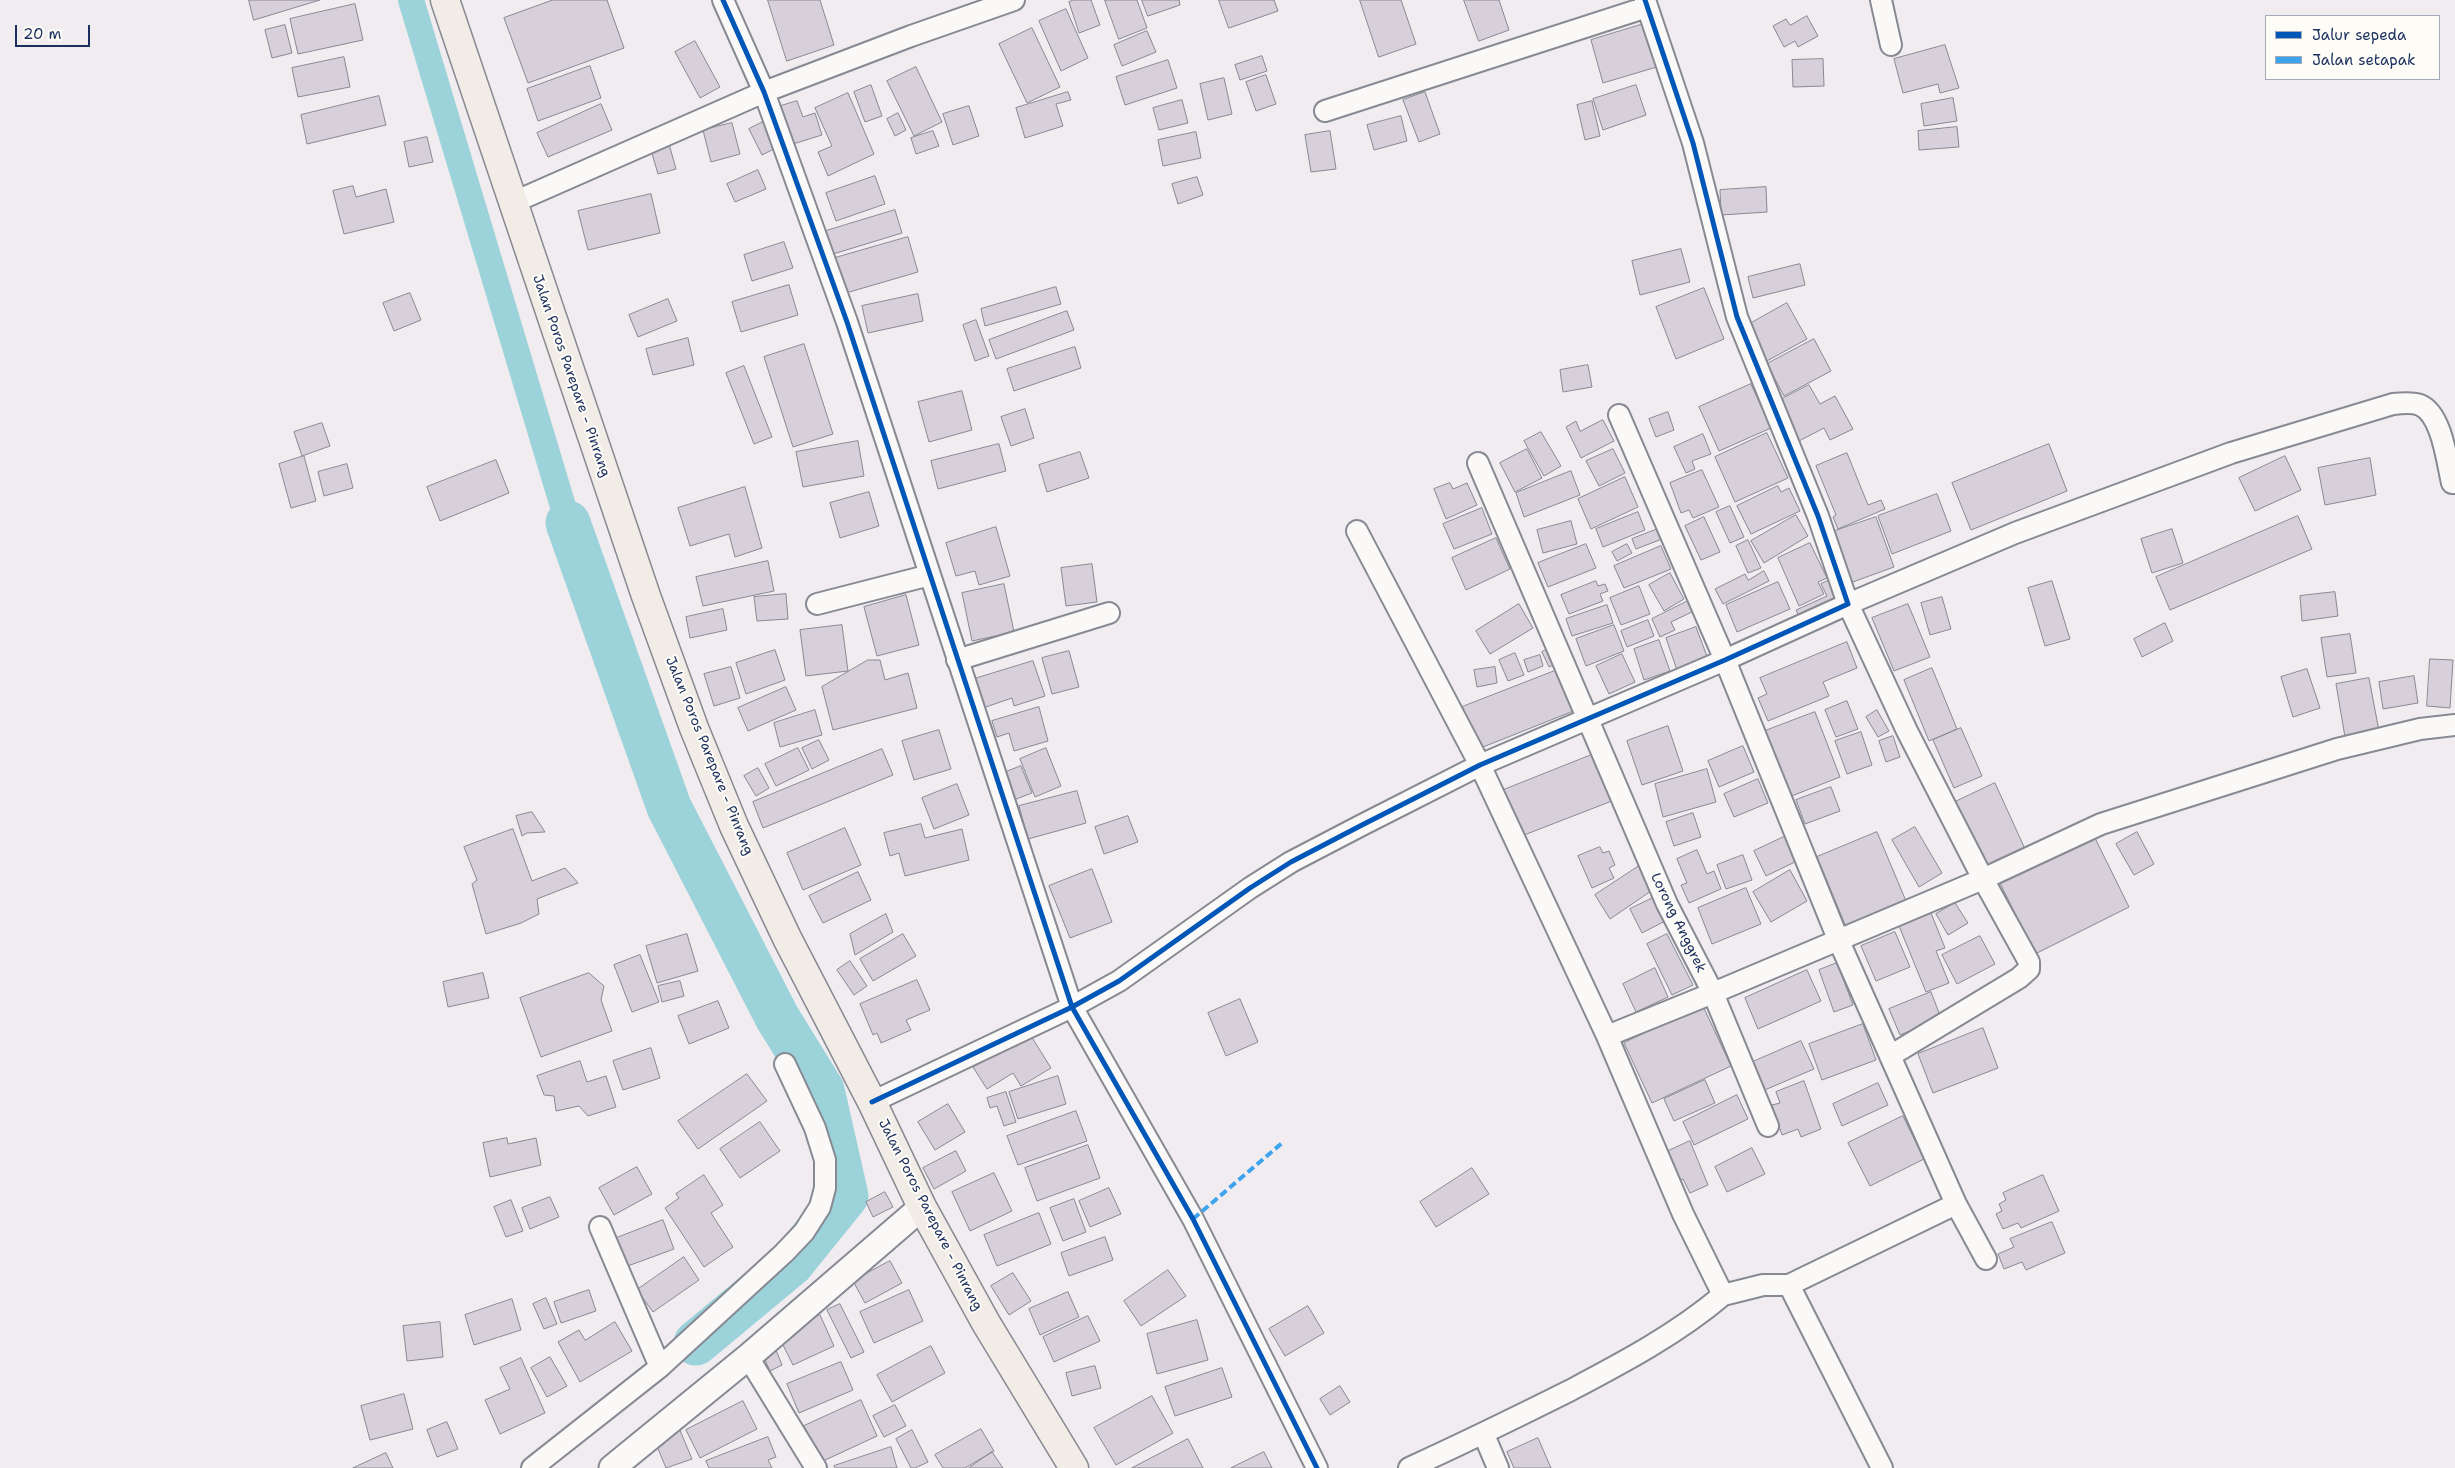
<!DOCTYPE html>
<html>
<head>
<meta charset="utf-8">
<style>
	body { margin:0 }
	#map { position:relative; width:2455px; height:1468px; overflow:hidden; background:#f1ecef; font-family:"Shantell Sans",sans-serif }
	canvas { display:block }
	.legend { position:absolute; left:2265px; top:15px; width:175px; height:65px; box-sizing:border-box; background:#fdfcf7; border:1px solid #a3aaba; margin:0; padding:6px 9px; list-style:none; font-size:15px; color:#1b2f5e }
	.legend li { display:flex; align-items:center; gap:10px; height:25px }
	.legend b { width:25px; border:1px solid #a3aaba }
	.scale { position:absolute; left:15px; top:25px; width:75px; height:22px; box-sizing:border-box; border:2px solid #1b2f5e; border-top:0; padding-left:6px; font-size:15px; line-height:18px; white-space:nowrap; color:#1b2f5e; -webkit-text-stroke:4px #fdfcf7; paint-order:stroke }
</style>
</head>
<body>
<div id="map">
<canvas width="2455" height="1468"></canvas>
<ul class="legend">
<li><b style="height:6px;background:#0057b8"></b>Jalur sepeda</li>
<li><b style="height:6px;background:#3da3ed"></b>Jalan setapak</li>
</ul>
<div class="scale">20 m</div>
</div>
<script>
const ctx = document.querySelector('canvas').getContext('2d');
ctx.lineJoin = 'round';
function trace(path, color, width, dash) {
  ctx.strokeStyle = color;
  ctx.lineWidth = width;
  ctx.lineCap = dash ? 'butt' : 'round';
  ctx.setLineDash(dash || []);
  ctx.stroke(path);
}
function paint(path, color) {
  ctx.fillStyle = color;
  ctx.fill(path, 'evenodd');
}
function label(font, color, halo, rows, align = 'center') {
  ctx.font = font + ' "Shantell Sans",sans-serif';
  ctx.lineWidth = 4;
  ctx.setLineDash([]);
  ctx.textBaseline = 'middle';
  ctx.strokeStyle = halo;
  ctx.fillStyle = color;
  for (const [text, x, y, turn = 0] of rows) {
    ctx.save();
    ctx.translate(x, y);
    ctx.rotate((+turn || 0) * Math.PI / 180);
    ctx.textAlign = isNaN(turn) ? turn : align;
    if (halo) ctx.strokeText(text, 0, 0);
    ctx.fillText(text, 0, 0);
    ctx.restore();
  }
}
const canal = new Path2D(`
	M411,0L568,523`);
const river = new Path2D(`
	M568,523L669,807L777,1017L822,1090L846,1196L791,1264L696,1343`);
const building = new Path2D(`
	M249,0H320L254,20Z
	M553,0H607L624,48L528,83L504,18Z
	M768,0H820L834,45L787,61Z
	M1074,0H1091L1100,25L1079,33L1069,2Z
	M1105,0H1137L1147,28L1119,39Z
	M1142,0H1179L1180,5L1148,16Z
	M1219,0H1274L1278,11L1229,28Z
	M1360,0H1401L1416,44L1379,57Z
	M1464,0H1499L1509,30L1479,41Z
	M355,4L363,40L298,54L290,19Z
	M1066,9L1088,58L1061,71L1039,21Z
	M1807,16L1818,36L1798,47L1795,41L1784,47L1773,26L1786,19L1790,25Z
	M1647,23L1660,66L1603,83L1591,40Z
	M285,25L292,53L272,58L265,30Z
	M1032,28L1060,87L1027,103L999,44Z
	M1147,31L1156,52L1122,66L1114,45Z
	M695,41L720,87L700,98L675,52Z
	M1945,45L1959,88L1940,93L1938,84L1903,93L1894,59Z
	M1262,56L1267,71L1240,80L1235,65Z
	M344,57L350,87L298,97L292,68Z
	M1823,59L1824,86L1793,87L1792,60Z
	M1168,60L1177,88L1125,105L1116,77Z
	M590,66L601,98L538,121L527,89Z
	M916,67L942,122L914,136L887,81Z
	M1266,75L1276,104L1256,111L1246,82Z
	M1224,78L1232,114L1208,120L1200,84Z
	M871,85L882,116L865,122L854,92Z
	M1636,85L1646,115L1603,130L1593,99Z
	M1068,92L1071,100L1056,104L1063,126L1025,138L1016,108Z
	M1425,92L1440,134L1419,142L1403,100Z
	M848,93L874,154L828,176L818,152L832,146L815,108Z
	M379,96L386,125L307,144L301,115Z
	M1953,98L1957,121L1924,126L1921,104Z
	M1182,100L1188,123L1159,130L1153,108Z
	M797,101L803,117L815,113L822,135L793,144L781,106Z
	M1592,101L1600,136L1585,140L1577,105Z
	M601,104L612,130L548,157L537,133Z
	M969,106L979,136L953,145L943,114Z
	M898,113L906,130L895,136L887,119Z
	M1401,116L1407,141L1374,150L1367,125Z
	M765,121L778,147L762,155L749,129Z
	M732,123L740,154L711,162L703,130Z
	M1957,127L1959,147L1919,150L1918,131Z
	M933,131L939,146L916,154L911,138Z
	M1330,131L1336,169L1311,172L1305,135Z
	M1196,132L1201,158L1163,166L1158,140Z
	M427,137L433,162L409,167L404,142Z
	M669,144L676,169L658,174L651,150Z
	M758,170L766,189L735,202L727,184Z
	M875,176L885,204L836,221L826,193Z
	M1197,177L1203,195L1178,204L1172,184Z
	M353,186L356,197L386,189L394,222L344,234L333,191Z
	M1766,187L1767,212L1721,215L1720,190Z
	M651,194L660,233L588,250L578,211Z
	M895,210L902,233L833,254L826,231Z
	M908,237L918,272L839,295L828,260Z
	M784,242L793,268L752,281L744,255Z
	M1681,249L1690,282L1640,295L1632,261Z
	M1800,264L1805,285L1753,298L1748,277Z
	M789,285L798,315L741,332L732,302Z
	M1056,287L1061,304L985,326L981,309Z
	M1704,288L1724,339L1676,359L1656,307Z
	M410,293L421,320L394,331L383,303Z
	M918,294L923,321L868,333L862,306Z
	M668,299L677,321L638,337L629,315Z
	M1787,303L1807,339L1765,362L1746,326Z
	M1067,311L1074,330L996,359L989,340Z
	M976,320L989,356L975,361L963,325Z
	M688,338L694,365L653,375L646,349Z
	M1814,339L1831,371L1784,396L1767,364Z
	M804,344L833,434L793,447L764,357Z
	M1075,347L1081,368L1014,391L1007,369Z
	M1588,365L1592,387L1563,392L1560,370Z
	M744,366L772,437L754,444L726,373Z
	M1751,384L1771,428L1719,451L1699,407Z
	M1809,385L1820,404L1835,396L1853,429L1830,440L1824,428L1799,441L1778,401Z
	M962,391L972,430L929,442L918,402Z
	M1025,409L1034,438L1011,446L1001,417Z
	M1668,412L1674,430L1656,437L1649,419Z
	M1603,420L1614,441L1581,458L1566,427L1576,421L1580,431Z
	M322,423L330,446L302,456L294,432Z
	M1541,432L1561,466L1544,476L1524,441Z
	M1767,433L1788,478L1735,502L1715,457Z
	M1703,434L1711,454L1692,461L1695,469L1686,473L1674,447Z
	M858,441L864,476L803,487L796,452Z
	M999,444L1006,471L938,489L931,461Z
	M2049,444L2067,491L1971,530L1952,483Z
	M1527,449L1542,478L1515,492L1500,463Z
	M1613,449L1625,473L1599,486L1586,461Z
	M1080,452L1089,478L1047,492L1039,465Z
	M1847,453L1868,505L1881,500L1885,509L1838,529L1833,517L1836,515L1816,466Z
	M304,456L316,501L291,508L279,464Z
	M2285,456L2301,490L2255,511L2239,478Z
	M2370,458L2376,495L2325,505L2318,468Z
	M496,460L509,493L440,521L427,487Z
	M347,464L353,488L324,496L318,472Z
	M1702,470L1719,507L1693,518L1689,510L1681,513L1670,483Z
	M1571,471L1580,495L1524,517L1516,493Z
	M1625,477L1638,507L1591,529L1578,499Z
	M1450,483L1453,489L1467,483L1477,505L1446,519L1434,489Z
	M1778,486L1781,492L1789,488L1800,511L1751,534L1737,506Z
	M745,487L762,548L735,557L729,534L690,546L678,508Z
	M869,492L879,526L840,538L830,503Z
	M1937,494L1951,531L1892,554L1878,516Z
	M1730,506L1744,537L1730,543L1716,512Z
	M1482,508L1492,534L1454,549L1443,524Z
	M1638,512L1645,530L1603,547L1596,529Z
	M1796,515L1808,536L1764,563L1751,541Z
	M2298,516L2312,549L2170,610L2156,577Z
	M1704,517L1720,552L1701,560L1685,526Z
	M1876,517L1894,567L1850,583L1832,532Z
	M1571,521L1577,544L1543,553L1537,530Z
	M996,527L1010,576L979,585L975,571L956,576L946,543Z
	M1658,529L1662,539L1636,549L1632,539Z
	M2172,529L2183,563L2152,573L2141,539Z
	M1496,538L1510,569L1466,590L1452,558Z
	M1748,540L1761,568L1748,573L1736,546Z
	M1810,543L1827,578L1818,582L1824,594L1799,606L1778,558Z
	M1586,544L1596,568L1548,587L1538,563Z
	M1627,544L1632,553L1617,561L1612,552Z
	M1661,546L1671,569L1624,588L1614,566Z
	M768,561L774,591L703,606L696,577Z
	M1092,564L1097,602L1066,606L1061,568Z
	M1764,571L1769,581L1723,604L1715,589L1745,574L1748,580Z
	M1670,573L1684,599L1664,611L1649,585Z
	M1830,580L1839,598L1799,616L1796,610L1827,596L1821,584Z
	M1596,581L1598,586L1605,584L1608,591L1600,594L1603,601L1569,614L1561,595Z
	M2052,581L2070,639L2045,646L2028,588Z
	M1778,582L1790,609L1737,632L1726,605Z
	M1004,584L1014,632L972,641L962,593Z
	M1639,586L1650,614L1621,625L1610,598Z
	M2335,592L2338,616L2302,621L2300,596Z
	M786,594L788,619L757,621L754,597Z
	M906,595L919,645L877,656L864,607Z
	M1942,597L1951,629L1930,635L1921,603Z
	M1690,600L1694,611L1671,622L1675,630L1660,637L1652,619Z
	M1519,604L1533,628L1490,654L1476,631Z
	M1908,604L1930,657L1894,671L1872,618Z
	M1607,605L1613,623L1572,636L1566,619Z
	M723,609L727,630L690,638L686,617Z
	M1648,620L1654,636L1627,647L1621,631Z
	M2165,623L2173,641L2142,657L2134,639Z
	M842,625L848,671L806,676L800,630Z
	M1614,625L1624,651L1586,666L1576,639Z
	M1696,627L1708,659L1677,670L1666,638Z
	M2350,634L2356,673L2327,677L2321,638Z
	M1659,640L1670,671L1644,680L1634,649Z
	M1847,642L1857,668L1823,682L1829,696L1768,721L1758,698L1767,694L1760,678Z
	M1552,646L1559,662L1549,667L1542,652Z
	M775,650L785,680L746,694L736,663Z
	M1069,651L1079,687L1052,694L1042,658Z
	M1515,653L1524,675L1508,681L1499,660Z
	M1622,654L1635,682L1609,694L1596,666Z
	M1540,655L1543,666L1528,672L1524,660Z
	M2430,659L2453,660L2450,708L2427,706Z
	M868,660H880L885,680L908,673L917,708L833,730L822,687Z
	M1033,661L1045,696L1014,706L1012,698L980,709L971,680Z
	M731,667L740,698L714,706L704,674Z
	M1495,667L1497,683L1477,687L1474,670Z
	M1565,667L1581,708L1473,751L1457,709Z
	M1932,668L1957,729L1929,741L1904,680Z
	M2307,669L2320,708L2293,717L2281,677Z
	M2414,676L2418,703L2383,709L2379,682Z
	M2369,678L2379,731L2345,737L2336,684Z
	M786,687L796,710L748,731L738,708Z
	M1847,701L1858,729L1836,737L1825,710Z
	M1039,707L1048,741L1014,751L1009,733L997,737L992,721Z
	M815,710L822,735L780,747L774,723Z
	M1877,710L1889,731L1878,737L1866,717Z
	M1815,712L1840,777L1789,797L1765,731Z
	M1668,726L1683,771L1642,785L1627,741Z
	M1961,728L1982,776L1954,788L1933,740Z
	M939,730L951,769L914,780L902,741Z
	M1861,732L1872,765L1847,774L1835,741Z
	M1893,736L1900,757L1886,762L1879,741Z
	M819,740L829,760L812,769L802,748Z
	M1743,746L1754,772L1719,787L1708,761Z
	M798,748L809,770L776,786L765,764Z
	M1046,748L1061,786L1035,797L1020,759Z
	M882,749L893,775L763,828L753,802Z
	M1599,752L1617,799L1519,837L1501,791Z
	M1021,766L1032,793L1006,803L996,776Z
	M758,768L769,788L756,796L744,776Z
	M1707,769L1716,802L1663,817L1655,784Z
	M1758,779L1768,803L1734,817L1724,794Z
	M1995,783L2025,849L1985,867L1955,802Z
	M957,784L969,815L934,829L922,798Z
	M1831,787L1840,811L1805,824L1796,800Z
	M1077,791L1086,823L1028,839L1019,806Z
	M532,812L545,832L527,833L522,836L516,816Z
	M1693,813L1701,837L1674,846L1666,822Z
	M1128,816L1138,842L1104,854L1095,827Z
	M921,824L925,838L962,829L969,860L905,876L899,853L890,856L884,833Z
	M1915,827L1942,873L1919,887L1892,840Z
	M845,828L861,865L803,890L787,853Z
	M513,829L532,881L565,868L578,883L537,899L539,914L521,923L486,934L472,884L477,880L464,847Z
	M1877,832L1906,901L1846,927L1817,857Z
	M2137,832L2154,864L2134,875L2116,844Z
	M1786,836L1797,861L1766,876L1754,851Z
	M2094,836L2129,907L2035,954L2000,883Z
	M1600,847L1603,853L1609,851L1615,865L1609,868L1614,878L1592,888L1578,856Z
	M1697,850L1707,874L1714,871L1721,889L1689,903L1681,885L1687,883L1677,859Z
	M1743,855L1752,880L1726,889L1717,865Z
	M1639,866L1654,889L1610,919L1595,895Z
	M1092,869L1112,922L1070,938L1049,886Z
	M1790,870L1807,901L1771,922L1753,892Z
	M858,872L871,900L823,923L809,896Z
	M1746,888L1761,924L1712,944L1698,908Z
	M1655,897L1667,920L1642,933L1630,909Z
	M1955,903L1968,923L1948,935L1936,914Z
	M1931,913L1945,948L1936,951L1949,983L1926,992L1899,926Z
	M886,914L893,932L855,955L850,934Z
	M1895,932L1910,967L1876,981L1861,946Z
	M687,934L698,971L657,983L646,946Z
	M903,934L916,956L873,981L860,959Z
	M1667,934L1693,985L1672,995L1647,944Z
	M1980,936L1995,964L1957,984L1942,955Z
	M640,955L659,1002L632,1012L614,965Z
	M850,961L867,986L854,995L837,970Z
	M1837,963L1853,1005L1834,1012L1819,970Z
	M1655,968L1668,997L1636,1012L1623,984Z
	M1807,970L1821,1001L1758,1029L1745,998Z
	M483,973L489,998L448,1007L443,982Z
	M589,973L604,986L601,1000L612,1031L541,1057L520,998Z
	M917,980L930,1010L906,1020L911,1030L881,1043L877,1033L873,1035L860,1004Z
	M680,981L684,996L662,1002L658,986Z
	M1931,992L1941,1018L1900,1035L1889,1009Z
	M1240,999L1258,1042L1226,1056L1208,1013Z
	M718,1001L729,1028L689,1044L678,1016Z
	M1703,1006L1731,1066L1652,1103L1624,1043Z
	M1863,1024L1876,1060L1822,1080L1809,1044Z
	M1983,1028L1998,1068L1933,1093L1918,1054Z
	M1031,1036L1051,1068L1021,1086L1013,1073L987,1089L973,1067L1013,1042L1016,1046Z
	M1801,1041L1814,1069L1760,1092L1748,1064Z
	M651,1048L660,1078L623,1090L613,1061Z
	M580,1061L587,1082L606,1076L616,1107L588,1116L579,1106L556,1111L554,1096L544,1095L537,1076Z
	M747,1074L767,1101L698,1149L678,1121Z
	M1058,1076L1066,1104L1018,1119L1009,1092Z
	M1705,1080L1715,1103L1674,1121L1664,1099Z
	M1804,1081L1821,1129L1801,1137L1798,1129L1782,1135L1772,1105L1780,1103L1776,1092Z
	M1878,1083L1888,1105L1842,1126L1833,1104Z
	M1006,1092L1016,1122L1004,1126L997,1106L990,1108L987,1098Z
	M1737,1095L1748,1119L1694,1145L1683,1122Z
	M948,1104L965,1132L935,1150L918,1122Z
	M1076,1111L1087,1141L1018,1165L1007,1136Z
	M1903,1116L1924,1159L1870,1186L1848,1143Z
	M760,1122L780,1151L740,1178L720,1149Z
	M507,1138L508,1144L536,1138L541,1165L490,1177L483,1143Z
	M1690,1141L1708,1185L1690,1193L1683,1179L1676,1182L1662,1154Z
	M1088,1145L1100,1178L1037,1201L1025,1168Z
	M1752,1148L1765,1174L1727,1192L1715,1167Z
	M956,1151L966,1171L934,1189L923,1168Z
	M637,1167L652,1194L614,1215L599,1188Z
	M1472,1168L1489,1194L1436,1227L1420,1202Z
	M994,1173L1012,1211L970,1231L952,1192Z
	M704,1175L723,1205L711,1213L733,1247L704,1267L665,1208L679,1198L676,1194Z
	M2043,1175L2059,1211L2021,1228L2018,1223L2003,1229L1996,1214L2002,1211L1999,1204L2006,1200L2003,1193Z
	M1109,1188L1121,1214L1090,1227L1079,1201Z
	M885,1192L893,1207L873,1217L866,1202Z
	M550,1197L559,1217L530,1229L522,1208Z
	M1074,1199L1086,1232L1063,1241L1050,1208Z
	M511,1200L523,1231L506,1237L494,1207Z
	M1039,1213L1051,1244L997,1266L984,1235Z
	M663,1220L674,1249L625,1267L614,1239Z
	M2052,1222L2065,1253L2026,1270L2022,1262L2004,1269L1998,1254L2014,1247L2010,1239Z
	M1105,1237L1113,1260L1069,1276L1061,1253Z
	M684,1257L699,1280L653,1312L637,1290Z
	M890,1261L902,1283L865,1303L853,1281Z
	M1168,1270L1186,1296L1141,1326L1124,1301Z
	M1013,1273L1031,1301L1009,1315L991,1286Z
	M589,1290L596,1311L561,1323L554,1302Z
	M909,1290L923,1321L874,1343L860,1312Z
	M1068,1292L1079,1317L1040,1335L1029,1309Z
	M546,1298L557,1324L544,1329L533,1304Z
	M512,1299L521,1330L474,1345L465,1315Z
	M840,1304L864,1352L851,1358L827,1310Z
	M1308,1306L1324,1333L1285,1356L1269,1329Z
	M820,1315L834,1346L793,1365L778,1335Z
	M1088,1316L1100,1341L1054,1362L1043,1337Z
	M1197,1320L1208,1360L1157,1374L1147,1334Z
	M440,1322L443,1357L407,1361L403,1326Z
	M615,1322L632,1351L580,1382L558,1342L579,1330L585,1340Z
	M774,1345L782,1365L770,1371L761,1351Z
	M931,1346L945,1373L892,1402L877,1375Z
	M550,1357L567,1386L547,1397L531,1368Z
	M521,1358L545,1413L500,1434L485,1400L510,1389L500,1368Z
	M841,1362L853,1390L799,1413L787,1384Z
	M1095,1366L1101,1388L1072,1396L1066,1373Z
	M1222,1368L1232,1397L1175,1416L1165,1387Z
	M1340,1386L1350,1402L1330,1415L1320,1399Z
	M404,1394L413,1429L370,1440L361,1406Z
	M1152,1396L1173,1433L1116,1465L1094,1428Z
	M861,1400L877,1436L821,1462L804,1426Z
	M743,1401L757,1429L700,1458L686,1430Z
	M895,1405L906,1426L884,1437L873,1416Z
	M447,1422L458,1449L437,1457L427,1430Z
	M679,1428L692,1459L666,1468L654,1439Z
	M981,1429L994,1451L965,1468H943L935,1455Z
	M912,1430L928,1462L915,1468H911L896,1439Z
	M768,1437L776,1457L768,1460L772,1468H709L706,1461Z
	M1538,1438L1551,1468H1514L1507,1452Z
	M1188,1439L1203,1468H1132Z
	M891,1447L897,1468H835L834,1466Z
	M992,1452L1003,1468H969Z
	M1264,1452L1272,1468H1231Z
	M386,1453L393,1468H353Z`);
const minor = new Path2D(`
	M723,0L764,92L847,322L1072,1007L1193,1219L1317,1468
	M1881,0L1891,45
	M1325,111L1647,7
	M512,203L764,92L911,36L1014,0
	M1619,415L1725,660L1838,939L1956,1204L1986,1259
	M1478,463L1667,904L1713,993L1768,1126
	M1357,531L1480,765L1607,1036L1683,1214L1723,1295C1677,1334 1624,1362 1571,1390C1517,1417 1464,1443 1409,1468
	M817,604L930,575
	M957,660L1109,613
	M1607,1036L1713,993L1983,879L2101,824L2337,749L2420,729L2455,725
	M1890,1056L2019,978L2029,969V962L1983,879L1907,731L1848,604L2015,533L2231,453L2393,404C2402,403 2413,402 2420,405C2442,414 2447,462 2452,483H2455
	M872,1102L1072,1007L1119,981L1250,888L1291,862L1362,825L1480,765L1725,660L1848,604L1818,516L1737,317L1693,143L1645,0
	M600,1227L660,1367
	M1723,1295L1763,1285H1789
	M748,1357L816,1468
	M1484,1435L1498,1468
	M532,1468L660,1367L784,1253L804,1232L820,1207L825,1188V1160L815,1128L785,1064
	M1882,1468L1789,1285L1956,1204`);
const tertiary = new Path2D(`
	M612,1468L748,1357L922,1207`);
const trunk = new Path2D(`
	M445,0L646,596L694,728L734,826L787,938L872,1102L922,1207L986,1323L1074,1468`);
const quiet = new Path2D(`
	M1193,1219L1282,1143`);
const cycleway = new Path2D(`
	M723,0L764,92L847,322L1072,1007L1193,1219L1317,1468
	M872,1102L1072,1007L1119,981L1250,888L1291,862L1362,825L1480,765L1725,660L1848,604L1818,516L1737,317L1693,143L1645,0`);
const streetNames = [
	["Jalan Poros Parepare - Pinrang",571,376,71],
	["Jalan Poros Parepare - Pinrang",709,756,68],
	["Lorong Anggrek",1678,923,64],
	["Jalan Poros Parepare - Pinrang",930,1215,63]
];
trace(canal, '#9cd2d9', 26);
trace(river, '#9cd2d9', 45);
paint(building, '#d7cfd9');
trace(building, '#878993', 1);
trace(minor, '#878993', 24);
trace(tertiary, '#878993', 29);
trace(trunk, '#878993', 31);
trace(minor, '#faf9f8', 20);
trace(tertiary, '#faf9f8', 25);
trace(trunk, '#f1ece6', 28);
trace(quiet, '#3da3ed', 4, [8, 4]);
trace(cycleway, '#0057b8', 5);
label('14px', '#1b2f5e', '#fdfcf7', streetNames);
</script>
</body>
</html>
